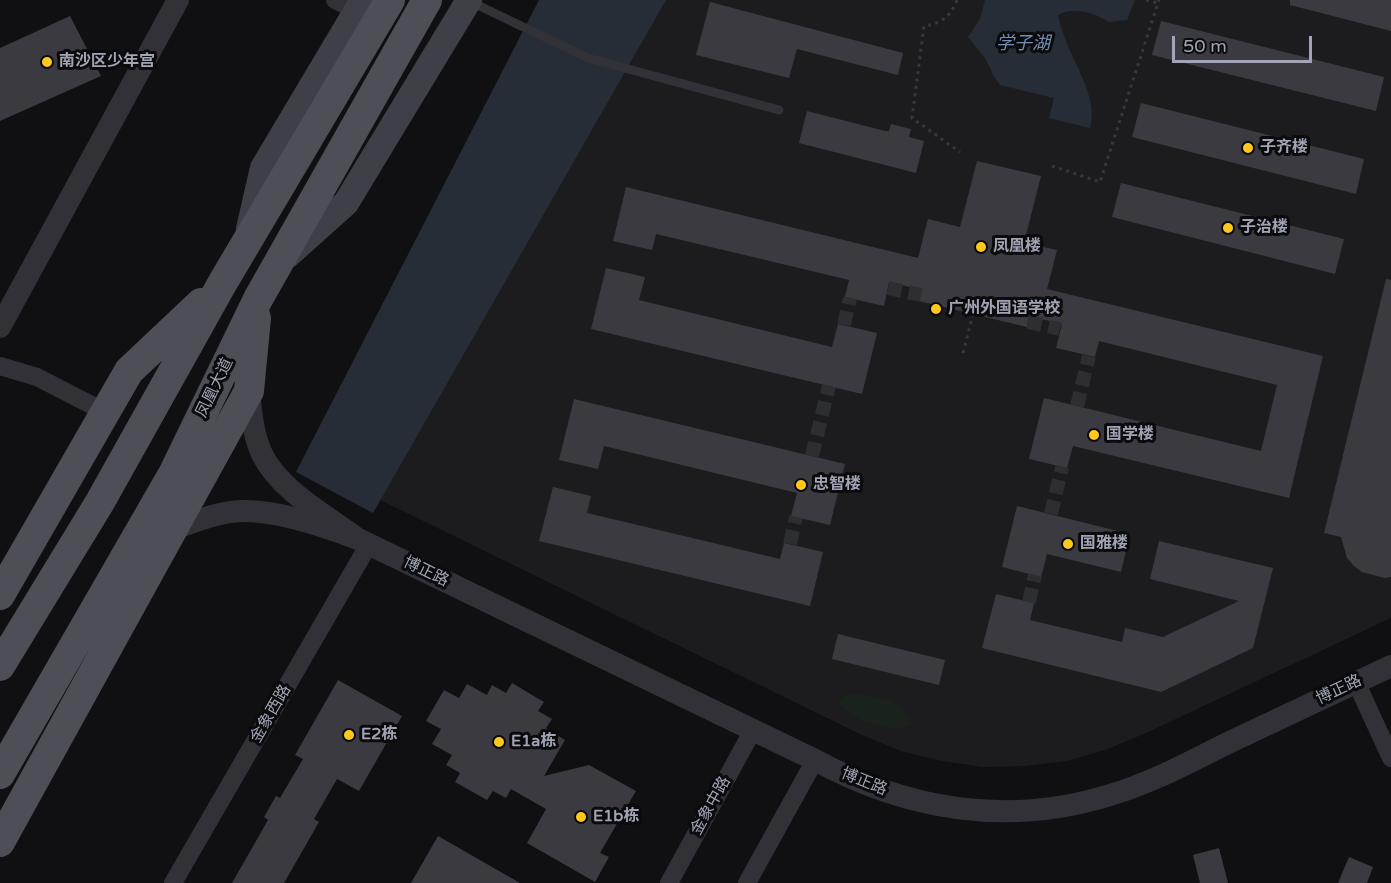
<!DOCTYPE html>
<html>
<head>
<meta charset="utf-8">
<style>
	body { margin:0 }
	#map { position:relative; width:1391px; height:883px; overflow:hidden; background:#101012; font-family:"Varela Round",sans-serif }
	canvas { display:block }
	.scale { position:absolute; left:1172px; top:36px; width:140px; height:27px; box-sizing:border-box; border:3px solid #a0a4b4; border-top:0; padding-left:8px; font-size:18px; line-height:21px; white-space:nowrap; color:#a0a4b4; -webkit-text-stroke:4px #0b0b0d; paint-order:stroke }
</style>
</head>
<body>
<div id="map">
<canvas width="1391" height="883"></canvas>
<div class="scale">50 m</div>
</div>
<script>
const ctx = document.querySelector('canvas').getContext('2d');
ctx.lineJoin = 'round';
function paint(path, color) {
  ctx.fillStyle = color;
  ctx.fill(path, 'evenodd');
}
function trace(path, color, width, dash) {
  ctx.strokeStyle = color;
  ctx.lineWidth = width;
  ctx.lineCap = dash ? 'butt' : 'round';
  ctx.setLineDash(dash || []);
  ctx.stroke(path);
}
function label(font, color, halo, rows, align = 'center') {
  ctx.font = font + ' "Varela Round","Noto Sans SC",sans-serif';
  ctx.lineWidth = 6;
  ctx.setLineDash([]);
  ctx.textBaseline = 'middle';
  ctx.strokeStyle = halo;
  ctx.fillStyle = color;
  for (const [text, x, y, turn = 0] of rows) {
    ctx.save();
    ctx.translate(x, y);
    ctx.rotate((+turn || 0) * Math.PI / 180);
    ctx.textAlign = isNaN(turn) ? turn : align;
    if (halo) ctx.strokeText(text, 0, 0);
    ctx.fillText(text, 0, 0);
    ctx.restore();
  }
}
const built = new Path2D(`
	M658,0H1391V618L1146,733L1108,749L1067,761L1025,766L984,767L942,761L901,751L862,735L378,499Z`);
const green = new Path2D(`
	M846,695C868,694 906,697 910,725C887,736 853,718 837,702Z`);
const water = new Path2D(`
	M539,0H666L373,513L296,472Z
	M985,0H1135L1127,20L1109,22C1095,13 1074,6 1058,15C1061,29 1066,42 1072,55C1082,78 1097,102 1090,128L1049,118L1054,98L1000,85L995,78L985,58L968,37L980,19Z`);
const building = new Path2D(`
	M1290,0H1391V31L1290,5Z
	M710,2L903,53L898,75L797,49L789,78L696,55Z
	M70,16L101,76L0,121V48Z
	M1161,21L1384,77L1376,111L1152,55Z
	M1141,103L1364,159L1356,194L1132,137Z
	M807,111L885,131H889L891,124L911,129L909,137L924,141L916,173L799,143Z
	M977,161L1041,176L1024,243L1057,250L1047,289L1323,356L1289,498L1073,446L1067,468L1029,459L1044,398L1261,451L1277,385L1099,341L1095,357L1056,348L1062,324L1029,316L1027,327L919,301L922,290L889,282L884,306L845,297L849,280L757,258L656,234L652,250L613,241L626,187L918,258L928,219L960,227Z
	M1121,183L1344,239L1335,274L1112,217Z
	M606,268L645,277L639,300L832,347L838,324L877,333L862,394L591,329Z
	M1386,279L1391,280V577L1384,578L1362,572L1354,566L1347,558L1341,537L1324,533Z
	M574,399L845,464L830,525L791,516L797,493L604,446L598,469L559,460Z
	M553,487L591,496L587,513L705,541L780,559L784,543L823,552L810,606L539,541Z
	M1017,506L1130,534L1121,572L1047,554L1041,577L1002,567Z
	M1159,541L1273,568L1253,648L1161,692L982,648L996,594L1034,603L1030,620L1122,642L1125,628L1163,637L1239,601L1150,579Z
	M838,634L945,660L939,685L832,659Z
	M338,680L402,716L359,791L337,779L314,819L319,822L284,883H232L268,820L264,817L276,796L280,798L303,759L295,755Z
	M512,683L544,702L538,711L552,719L546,728L565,740L544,776L589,765L636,791L600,853L609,857L595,882L527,843L546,809L511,789L506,798L493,791L487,800L455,782L460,773L446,765L452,755L432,744L441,729L426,721L444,690L459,698L467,684L487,695L492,685L506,693Z
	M438,836L520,883H411Z
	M1219,848L1228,883H1200L1193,855Z
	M1349,857L1373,867L1367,883H1338Z`);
const pedestrianTunnel = new Path2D(`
	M888,288L921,295
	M1028,322L1060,329
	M844,325L850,298
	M1077,406L1089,356
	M812,456L829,386
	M1051,514L1062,467
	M790,544L796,517
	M1029,602L1035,575`);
const path = new Path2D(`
	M957,0C951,16 941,24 924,26L912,118L960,152
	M1146,0L1158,3
	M1052,166L1100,182L1159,0
	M963,353L973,314`);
const service = new Path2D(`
	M469,1L588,58L779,110`);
const minor = new Path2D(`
	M335,0L357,11
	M0,366L37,377L105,412
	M1356,682L1391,758
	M173,883L369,544
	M669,883L753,730
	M747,883L815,760`);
const tertiary = new Path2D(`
	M0,327L178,0
	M173,529C195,522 217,512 241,511C278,510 324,526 358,539C327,516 279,490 262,454C253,435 251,412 249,391
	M358,539L815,760C907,810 1008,827 1110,795C1152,783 1191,761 1230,742C1284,717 1337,691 1391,666`);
const secondary = new Path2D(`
	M249,229L263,168L363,0
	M288,255L346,203L469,0`);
const primary = new Path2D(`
	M0,595L129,371L201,303
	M0,666L100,502L223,282L390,0
	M0,774L173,474L258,299L427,0
	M0,842L249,391L256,318`);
const markers = [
	[47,62,6,"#ffc91b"],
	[1248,148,6,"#ffc91b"],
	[1228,228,6,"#ffc91b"],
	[981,247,6,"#ffc91b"],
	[936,309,6,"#ffc91b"],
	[1094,435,6,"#ffc91b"],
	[801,485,6,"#ffc91b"],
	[1068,544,6,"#ffc91b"],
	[349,735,6,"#ffc91b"],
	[499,742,6,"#ffc91b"],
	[581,817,6,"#ffc91b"]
];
const poiNames = [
	["南沙区少年宫",59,62],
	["子齐楼",1260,148],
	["子治楼",1240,228],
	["凤凰楼",993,247],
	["广州外国语学校",948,309],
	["国学楼",1106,435],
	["忠智楼",813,485],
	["国雅楼",1080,544],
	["E2栋",361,735],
	["E1a栋",511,742],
	["E1b栋",593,817]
];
const streetNames = [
	["凤凰大道",215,388,-64],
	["博正路",426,572,26],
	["博正路",1339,690,-25],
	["金象西路",271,714,-60],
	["博正路",864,782,22],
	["金象中路",711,806,-61]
];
const waterNames = [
	["学子湖",1023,44]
];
paint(built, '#1c1c1f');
paint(green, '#1a221c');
paint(water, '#262d36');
paint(building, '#3a3a40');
trace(pedestrianTunnel, '#2d2e32', 14, [14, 7]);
trace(path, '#37383e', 3, [3, 4.5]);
trace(service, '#313137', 9);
trace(minor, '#313137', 18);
trace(tertiary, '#313137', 22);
trace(secondary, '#3f4047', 26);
trace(primary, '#4d4e56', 30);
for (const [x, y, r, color] of markers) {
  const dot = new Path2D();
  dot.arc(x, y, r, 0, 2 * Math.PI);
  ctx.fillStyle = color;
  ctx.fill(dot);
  trace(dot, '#0b0b0d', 2);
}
label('bold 16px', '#a0a4b4', '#0b0b0d', poiNames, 'left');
label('16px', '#a0a4b4', '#0b0b0d', streetNames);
label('italic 18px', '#748fb3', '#0b0b0d', waterNames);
</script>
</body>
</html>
